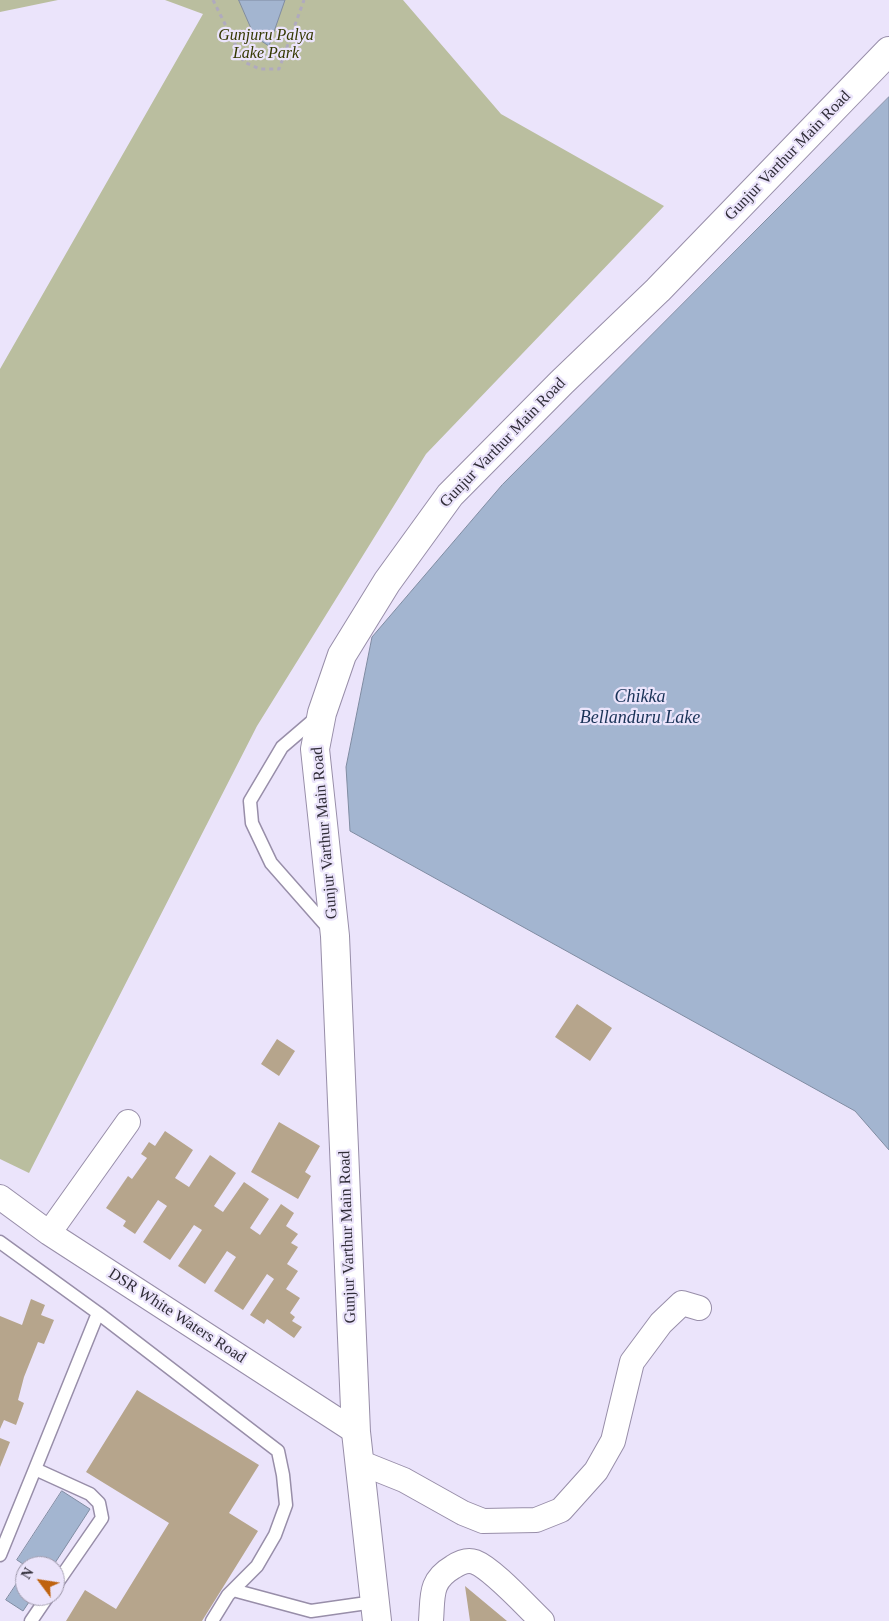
<!DOCTYPE html>
<html>
<head>
<meta charset="utf-8">
<style>
	body { margin:0 }
	#map { position:relative; width:889px; height:1621px; overflow:hidden; background:#ebe4fb; font-family:"Times New Roman",serif }
	canvas { display:block }
	.north { position:absolute; left:15px; top:1556px; width:50px; height:50px; box-sizing:border-box; background:#ebe4fb; border:1px solid #a09bad; border-radius:50%; rotate:301deg; font-size:14px; font-weight:700; line-height:20px; text-align:center; color:#302d38 }
	.north::after { content:''; display:block; margin:auto; width:18px; height:22px; background:#bf630f; clip-path:polygon(50% 0,100% 100%,50% 72%,0 100%) }
</style>
</head>
<body>
<div id="map">
<canvas width="889" height="1621"></canvas>
<div class="north">N</div>
</div>
<script>
const ctx = document.querySelector('canvas').getContext('2d');
ctx.lineJoin = 'round';
function paint(path, color) {
  ctx.fillStyle = color;
  ctx.fill(path, 'evenodd');
}
function trace(path, color, width, dash) {
  ctx.strokeStyle = color;
  ctx.lineWidth = width;
  ctx.lineCap = dash ? 'butt' : 'round';
  ctx.setLineDash(dash || []);
  ctx.stroke(path);
}
function label(font, color, halo, rows, align = 'center') {
  ctx.font = font + ' "Times New Roman",serif';
  ctx.lineWidth = 4.5;
  ctx.setLineDash([]);
  ctx.textBaseline = 'middle';
  ctx.strokeStyle = halo;
  ctx.fillStyle = color;
  for (const [text, x, y, turn = 0] of rows) {
    ctx.save();
    ctx.translate(x, y);
    ctx.rotate((+turn || 0) * Math.PI / 180);
    ctx.textAlign = isNaN(turn) ? turn : align;
    if (halo) ctx.strokeText(text, 0, 0);
    ctx.fillText(text, 0, 0);
    ctx.restore();
  }
}
const green = new Path2D(`
	M0,0H58L0,12Z
	M165,0H403L501,114L664,206L426,454L257,726L29,1173L0,1159V369L203,14Z`);
const water = new Path2D(`
	M239,0H285L269,46L255,37Z
	M889,97V1150L855,1111L350,831L346,767L372,637L502,485Z
	M62,1491L90,1509L53,1566H26L17,1560Z
	M25,1571V1596H33L23,1611L6,1600Z`);
const building = new Path2D(`
	M577,1004L612,1028L590,1061L555,1037Z
	M277,1039L295,1051L279,1076L261,1064Z
	M279,1122L320,1146L305,1172L311,1176L298,1199L251,1172Z
	M165,1131L193,1150L175,1178L189,1187L210,1155L236,1173L214,1206L223,1212L244,1182L269,1199L250,1228L260,1235L281,1204L294,1213L286,1226L298,1234L291,1243L298,1247L287,1264L298,1271L286,1289L300,1298L290,1313L295,1317L292,1321L302,1327L294,1338L267,1319L264,1324L250,1315L274,1279L267,1274L243,1310L214,1291L236,1257L227,1251L205,1284L178,1266L202,1230L194,1225L170,1260L143,1242L167,1206L158,1200L135,1234L123,1226L126,1221L106,1208L128,1176L132,1179L147,1158L141,1154L149,1142L155,1146Z
	M31,1299L45,1305L41,1315L54,1320L44,1344L38,1342L24,1377L18,1400L24,1403L16,1425L4,1420L0,1429V1316L22,1325Z
	M137,1390L259,1465L229,1513L258,1531L202,1621H66L85,1590L116,1609L169,1523L86,1472Z
	M0,1438L10,1442L0,1467Z
	M465,1586L507,1621H470Z`);
const path = new Path2D(`
	M213,0L244,62L260,69H279L304,0`);
const lane = new Path2D(`
	M317,717L282,747L250,801L252,823L271,863L330,930
	M0,1242L98,1313L278,1451L283,1475L286,1505L275,1535L257,1566L228,1595L212,1621
	M0,1555L35,1469
	M55,1586L102,1518L99,1503L90,1494L35,1469L98,1313
	M233,1590L311,1611L374,1602
	M31,1621L48,1596`);
const street = new Path2D(`
	M0,1197L49,1233L356,1432
	M49,1233L128,1122
	M359,1462L404,1480L463,1513L483,1521L536,1520L561,1510L596,1471L613,1441L632,1362L661,1323L682,1303L699,1308
	M431,1621C433,1597 429,1581 453,1567C459,1563 467,1559 475,1562C493,1569 527,1607 542,1621`);
const secondary = new Path2D(`
	M377,1621L356,1432L335,936L315,749L322,713L342,655L387,582L450,495L562,382L658,290L889,51`);
const parkNames = [
	["Gunjuru Palya",266,36],
	["Lake Park",266,54]
];
const streetNames = [
	["Gunjur Varthur Main Road",788,156,-46],
	["Gunjur Varthur Main Road",503,443,-46],
	["Gunjur Varthur Main Road",325,833,-95],
	["Gunjur Varthur Main Road",348,1237,-92],
	["DSR White Waters Road",177,1316,33]
];
const waterNames = [
	["Chikka",640,697],
	["Bellanduru Lake",640,718]
];
paint(green, '#babe9f');
paint(water, '#a3b5d0');
trace(water, '#808ca2', 1);
paint(building, '#b6a58c');
trace(lane, '#988ea9', 15);
trace(street, '#988ea9', 26);
trace(secondary, '#988ea9', 30);
trace(path, '#b0aabe', 3, [4, 4]);
trace(lane, '#fff', 12);
trace(street, '#fff', 24);
trace(secondary, '#fff', 28);
label('italic 16px', '#343800', '#ebe4fb', parkNames);
label('16px', '#302d38', '#ebe4fb', streetNames);
label('italic 18px', '#193257', '#ebe4fb', waterNames);
</script>
</body>
</html>
